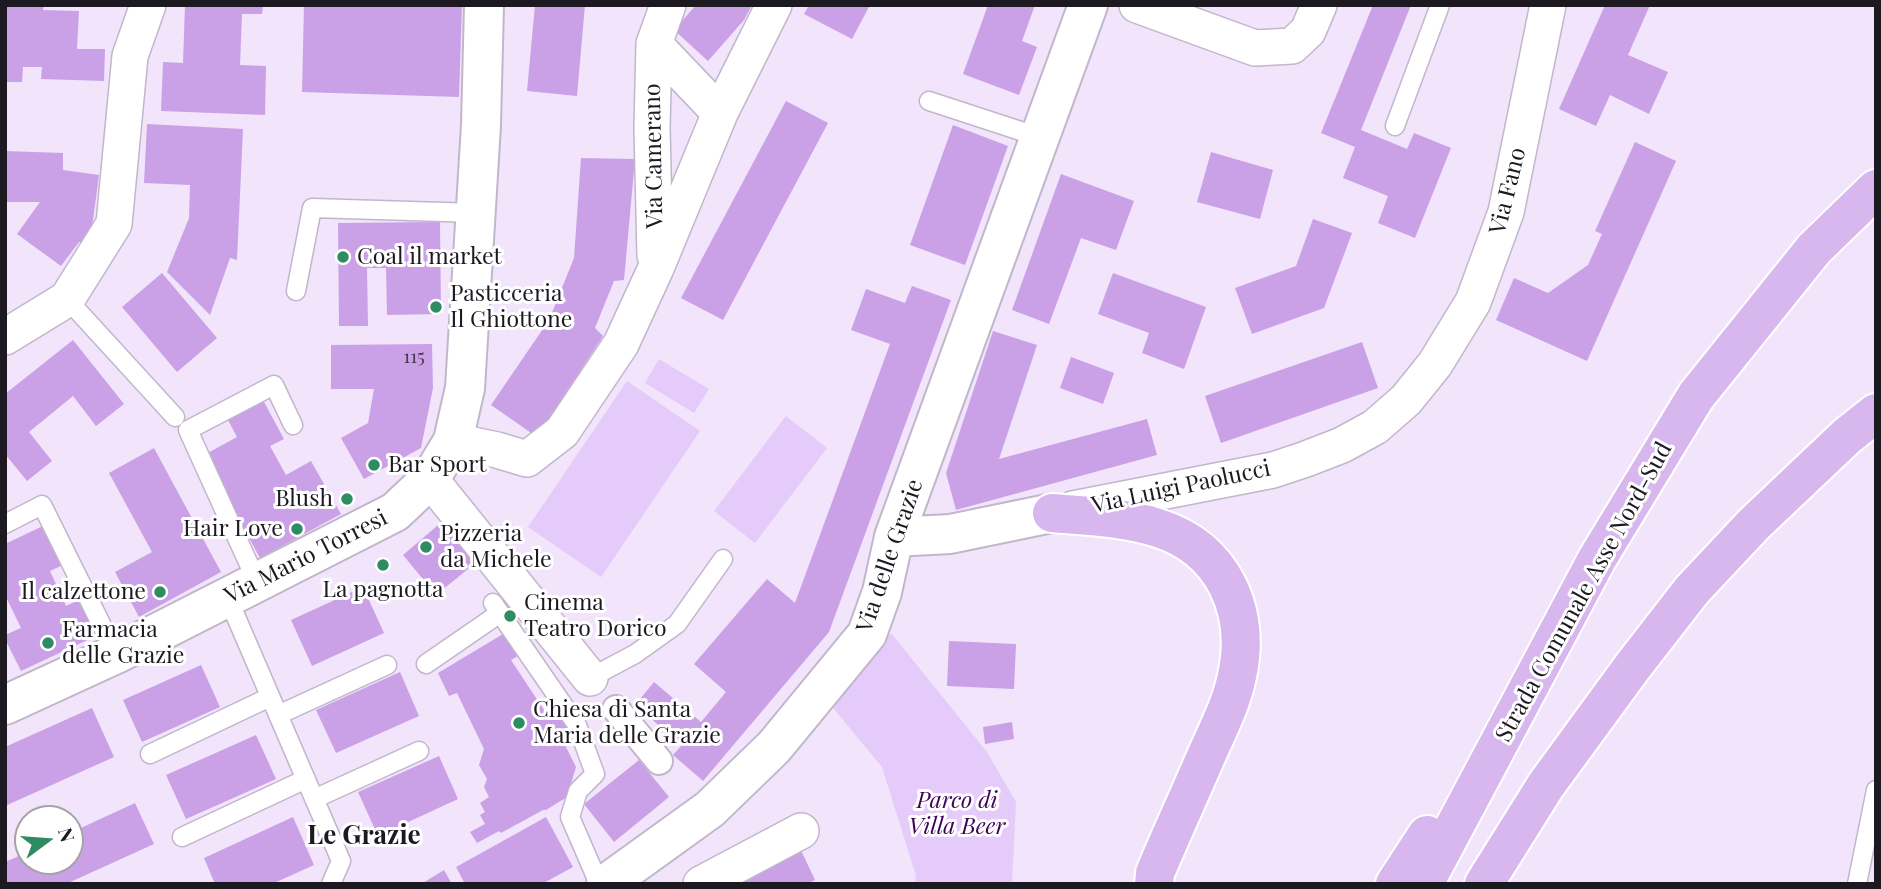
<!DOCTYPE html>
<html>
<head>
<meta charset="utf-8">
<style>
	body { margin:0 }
	#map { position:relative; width:1881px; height:889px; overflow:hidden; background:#f1e4fb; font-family:"Playfair Display",serif }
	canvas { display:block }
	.frame { position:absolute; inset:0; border:7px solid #1d1921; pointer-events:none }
	.north { position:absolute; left:14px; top:805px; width:70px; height:70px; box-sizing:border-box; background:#fff; border:2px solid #a5a3a6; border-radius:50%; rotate:74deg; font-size:19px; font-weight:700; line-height:28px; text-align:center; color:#1d1921 }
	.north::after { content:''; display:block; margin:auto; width:24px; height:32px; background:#2e8b62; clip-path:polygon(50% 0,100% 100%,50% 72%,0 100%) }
</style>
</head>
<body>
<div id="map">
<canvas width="1881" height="889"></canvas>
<div class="frame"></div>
<div class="north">N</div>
</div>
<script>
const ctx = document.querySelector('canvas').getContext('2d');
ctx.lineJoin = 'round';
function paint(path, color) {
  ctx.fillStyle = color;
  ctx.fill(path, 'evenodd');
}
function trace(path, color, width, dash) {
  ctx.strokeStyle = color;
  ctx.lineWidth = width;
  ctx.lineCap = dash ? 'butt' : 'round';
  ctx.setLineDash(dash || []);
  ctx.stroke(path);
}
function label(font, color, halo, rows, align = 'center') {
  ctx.font = font + ' "Playfair Display",serif';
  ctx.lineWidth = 6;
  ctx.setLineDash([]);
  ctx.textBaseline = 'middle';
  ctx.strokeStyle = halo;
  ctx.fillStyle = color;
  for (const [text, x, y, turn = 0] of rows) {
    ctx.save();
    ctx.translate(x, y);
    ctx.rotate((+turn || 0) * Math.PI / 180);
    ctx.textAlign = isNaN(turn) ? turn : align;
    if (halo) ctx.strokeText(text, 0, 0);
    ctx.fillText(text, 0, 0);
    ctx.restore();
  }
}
const green = new Path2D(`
	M659,359L709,389L694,413L645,383Z
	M627,381L700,431L601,577L528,527Z
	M786,416L827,448L755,543L714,511Z
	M891,633L987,752L1016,802L1012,884H915L916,876L882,767L833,708Z`);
const building = new Path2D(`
	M5,5H44L43,10L79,11L77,49H105L104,81L41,79L42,67H23L22,82H5Z
	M185,5H263L262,14H242L240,65L266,66L265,115L161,111L163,62L183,63Z
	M304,5H462L459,97L302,92Z
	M535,5H585L577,96L527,91Z
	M696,5H752L744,20L708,61L674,30Z
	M809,5H870L852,39L804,14Z
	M988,5H1035L1022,41L1037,47L1019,95L963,74Z
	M1373,5H1411L1361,130L1407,149L1414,133L1451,148L1415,238L1378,223L1388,196L1343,178L1355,147L1321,133Z
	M1605,5H1650L1628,55L1668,72L1649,114L1610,95L1596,126L1559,109Z
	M786,101L828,123L723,320L681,298Z
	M147,124L243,129L237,260L230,258L210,315L167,272L189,218L190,185L144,183Z
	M953,125L1008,146L965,265L910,245Z
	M1635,142L1676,161L1587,361L1496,320L1514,278L1548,293L1588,265L1602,234L1595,231Z
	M5,151L63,153V170L99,175L90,243L79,242L61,266L17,234L40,202H5Z
	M1211,152L1273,170L1260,219L1197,202Z
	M581,158L635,159L624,280L614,281L595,328L603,336L537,437L491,405L549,320L574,258Z
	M1061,174L1134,201L1116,250L1081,238L1049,324L1012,310Z
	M1313,219L1352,233L1324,308L1252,334L1235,288L1296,266Z
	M440,222L441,314L387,315L386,268H367L368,326H339L338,223Z
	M162,273L217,338L177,372L122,307Z
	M1113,273L1206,307L1184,369L1142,353L1149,333L1098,314Z
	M912,286L951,300L829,632L703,781L673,755L682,745L635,705L654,682L701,722L726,692L694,664L767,579L795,603L890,344L851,330L866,289L905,303Z
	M993,331L1037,345L999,459L1147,419L1157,455L956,510L946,473Z
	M73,340L124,404L96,426L73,396L29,432L52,461L27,481L5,454V394Z
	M1362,342L1378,388L1221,443L1205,396Z
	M432,344L433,388L421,448L364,479L341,438L368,423L374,389H331V345Z
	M1071,357L1114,373L1103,404L1060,388Z
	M263,400L284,439L270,446L286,475L311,461L341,514L260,558L204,455L237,437L228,420Z
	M154,448L221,572L139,617L115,572L152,552L109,473Z
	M444,520L478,561L436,595L403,555Z
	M45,525L63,565L50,571L66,606L79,600L96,636L21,671L5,639V635L21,628L5,595V544Z
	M363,587L384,633L312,666L291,620Z
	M503,634L518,656L511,660L546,713L563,716L570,730L565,745L576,767L567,797L546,810H543L501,833L499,831L477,843L470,832L485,824L480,815L485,812L480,803L489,797L484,787L487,779L479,765L484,749L457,693L449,696L438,673Z
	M949,641L1016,644L1014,689L947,686Z
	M201,665L220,707L142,742L123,700Z
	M400,672L419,716L336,753L316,710Z
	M92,708L114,757L5,806V747Z
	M1012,722L1014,739L985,744L983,727Z
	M256,735L276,779L186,819L166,775Z
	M439,756L458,799L378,836L358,792Z
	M639,760L669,797L614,842L584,804Z
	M135,803L154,844L66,884H5V862L28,852V861H70V833Z
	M293,817L314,865L272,884H215L204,858Z
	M546,817L573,867L542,884H465L456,867Z
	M799,846L815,880L807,884H733Z
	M444,870L452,884H421Z`);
const service = new Path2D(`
	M929,101L1039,137
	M1395,126L1440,5
	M296,291L312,208L477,213
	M67,299L175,417
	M5,524L42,505L116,654
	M257,582L188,430L274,385L293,425
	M227,596L341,861L331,884
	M493,603L577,725L595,774L578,791L570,817L599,884
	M426,664L500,613
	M590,678L635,654L677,624L723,559
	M278,715L387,665
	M150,754L270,697
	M314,799L419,751
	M182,837L306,779
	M1857,884L1876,790`);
const pedestrian = new Path2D(`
	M616,709L659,761`);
const minor = new Path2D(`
	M1137,5L1255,48L1292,46L1308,31L1319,5
	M720,113L774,5
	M655,255L652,128L654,44L668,5
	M5,337L67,299L114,224L130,56L148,5
	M453,441L497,450L527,459L562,432L621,344L656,268L720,113L654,44
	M430,479L590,678
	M1073,509L1273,470L1306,459L1342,445L1375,427L1406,400L1435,364L1473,302L1506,212L1548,5
	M701,884L801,831`);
const tertiary = new Path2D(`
	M894,537L950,534L1052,513
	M5,705L116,654L395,512L430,479L453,441L465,388L481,125L484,5
	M606,884L710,809L774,747L867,634L882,592L894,537L1088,5`);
const trunk = new Path2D(`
	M1052,513C1087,516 1124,517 1158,528C1224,549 1251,611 1237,676C1231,706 1216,733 1204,761C1188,798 1171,835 1155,873L1154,884
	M1395,884L1427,835
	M1424,884L1597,559L1696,396L1814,249L1876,189
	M1484,884L1546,785L1633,666L1692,590L1754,524L1847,436L1876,413`);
const markers = [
	[343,257,7,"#2e8b62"],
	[436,307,7,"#2e8b62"],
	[374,465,7,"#2e8b62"],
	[347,499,7,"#2e8b62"],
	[297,529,7,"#2e8b62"],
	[426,547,7,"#2e8b62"],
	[383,565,7,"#2e8b62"],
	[160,592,7,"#2e8b62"],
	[510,616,7,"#2e8b62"],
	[48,643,7,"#2e8b62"],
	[519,723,7,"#2e8b62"]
];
const numberNames = [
	["115",414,357]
];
const streetNames = [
	["Via Camerano",654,156,-91],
	["Via Fano",1508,191,-76],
	["Via Luigi Paolucci",1181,487,-12],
	["Via delle Grazie",890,556,-71],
	["Via Mario Torresi",306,557,-27],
	["Strada Comunale Asse Nord-Sud",1584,592,-61]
];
const poiNames = [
	["Coal il market",357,257],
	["Pasticceria",450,294],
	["Il Ghiottone",450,320],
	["Bar Sport",388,465],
	["Blush",333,499,"right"],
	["Hair Love",283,529,"right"],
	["Pizzeria",440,534],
	["da Michele",440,560],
	["La pagnotta",383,590,"center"],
	["Il calzettone",146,592,"right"],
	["Cinema",524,603],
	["Teatro Dorico",524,629],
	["Farmacia",62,630],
	["delle Grazie",62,656],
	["Chiesa di Santa",533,710],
	["Maria delle Grazie",533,736]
];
const parkNames = [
	["Parco di",957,801],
	["Villa Beer",957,827]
];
const quarterNames = [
	["Le Grazie",364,836]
];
paint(green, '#e5cbf9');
paint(building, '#caa1e7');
trace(service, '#c2b6cb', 21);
trace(pedestrian, '#c2b6cb', 30);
trace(minor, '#c2b6cb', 38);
trace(tertiary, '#c2b6cb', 42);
trace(trunk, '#fff', 42);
trace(service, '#fff', 18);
trace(pedestrian, '#fff', 26);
trace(minor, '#fff', 35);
trace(tertiary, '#fff', 38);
trace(trunk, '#d7b7ee', 38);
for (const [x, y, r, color] of markers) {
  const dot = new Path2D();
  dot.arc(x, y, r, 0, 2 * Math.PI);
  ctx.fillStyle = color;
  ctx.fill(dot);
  trace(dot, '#fff', 2.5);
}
label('19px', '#483b52', null, numberNames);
label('23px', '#1d1921', '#fff', streetNames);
label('23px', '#1d1921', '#fff', poiNames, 'left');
label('italic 23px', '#3e0359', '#fff', parkNames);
label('bold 26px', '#1d1921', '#fff', quarterNames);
</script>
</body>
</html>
